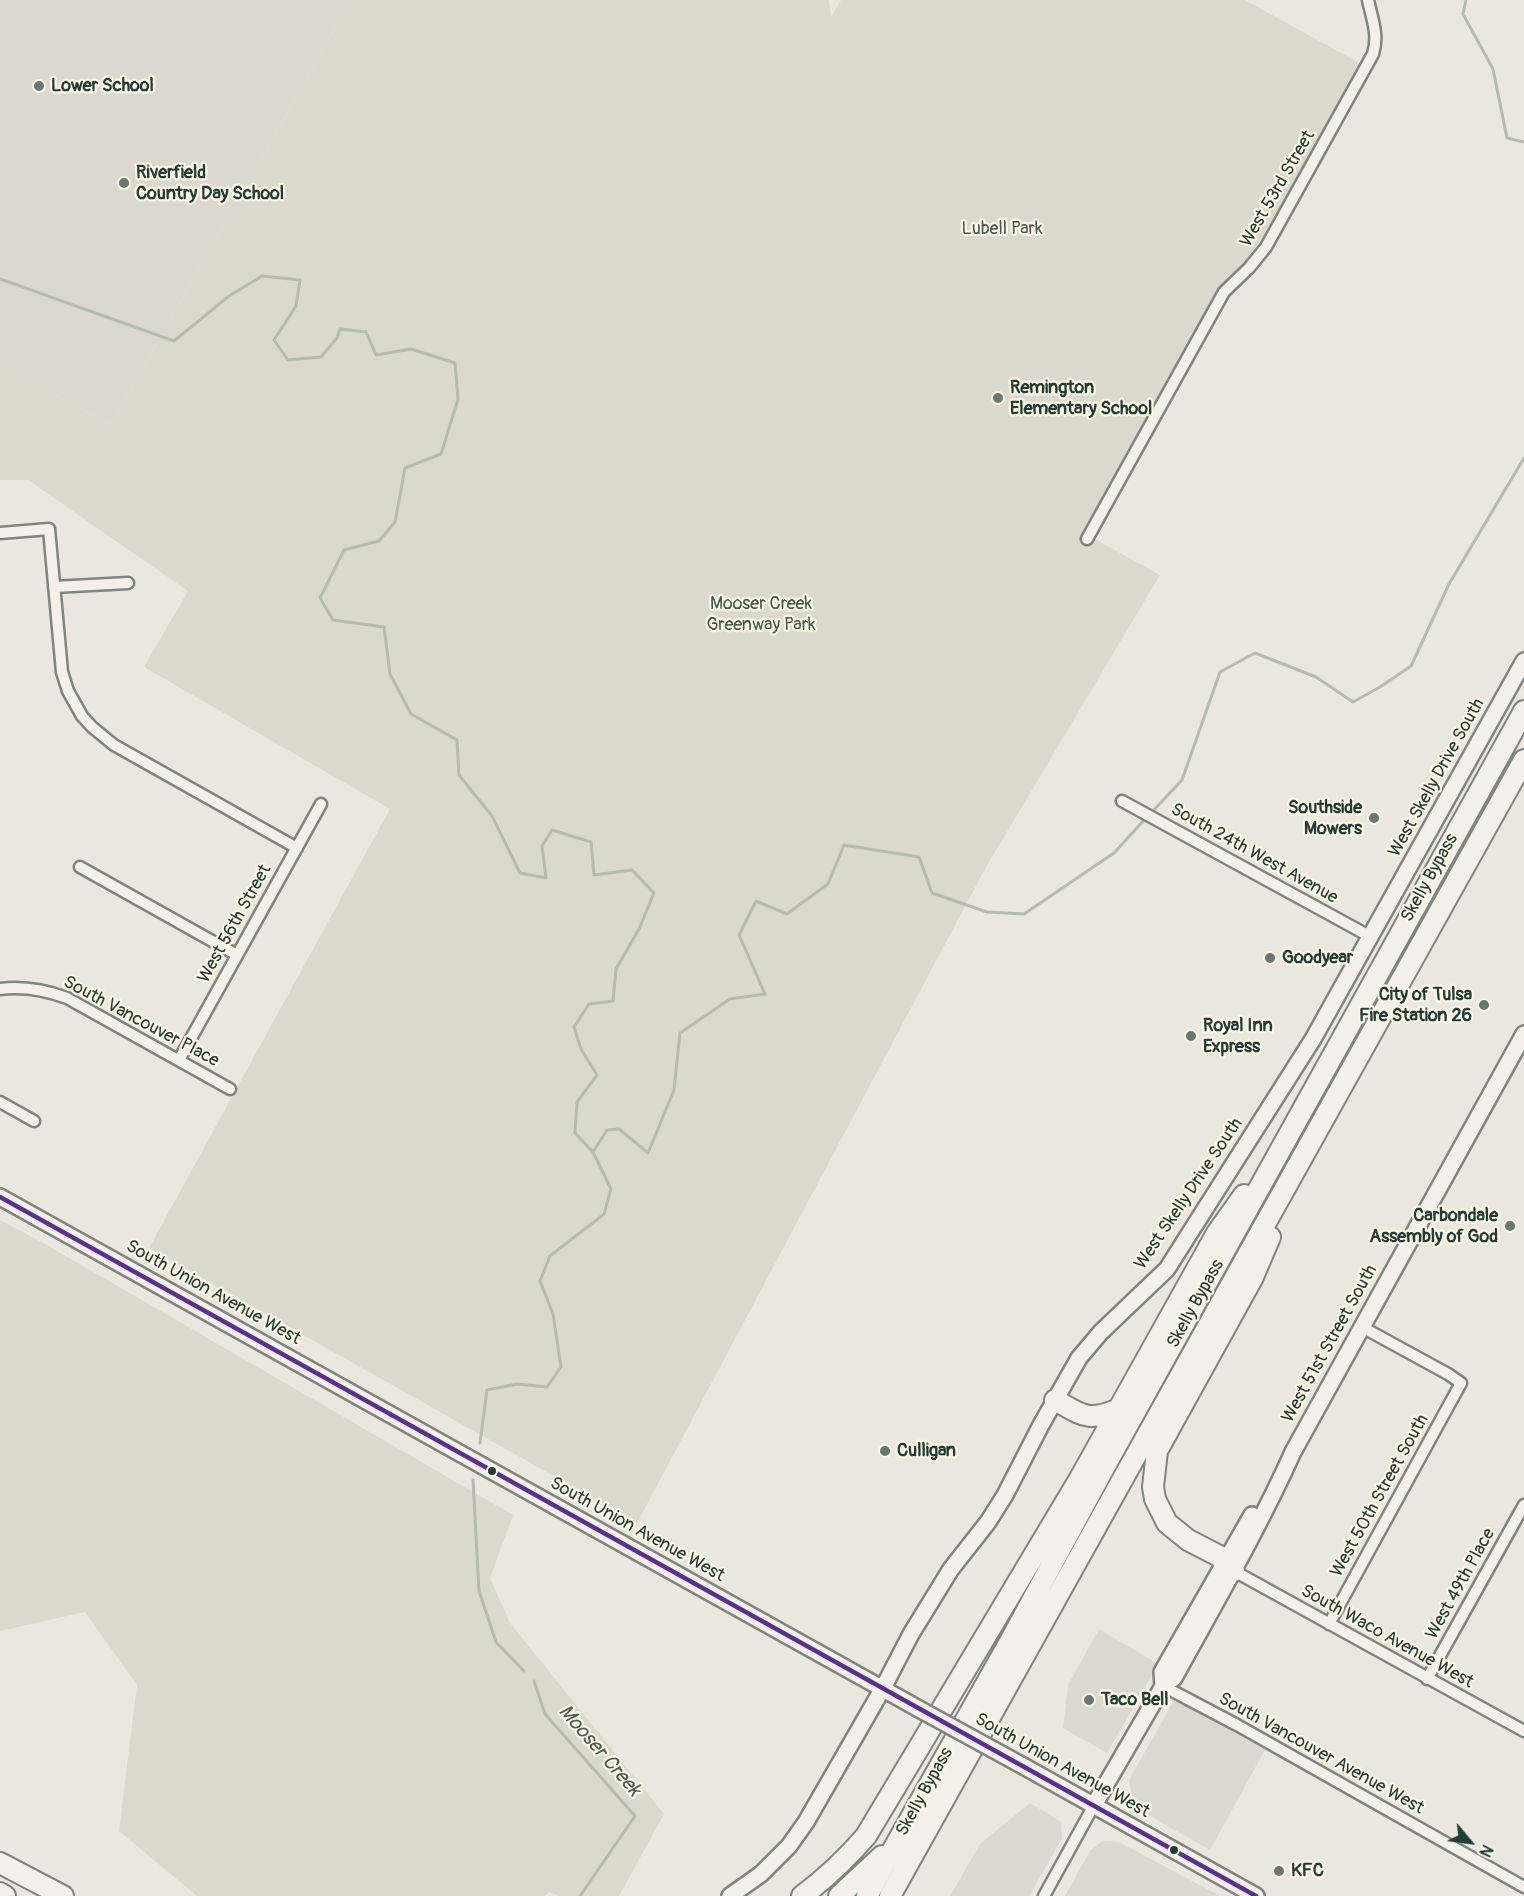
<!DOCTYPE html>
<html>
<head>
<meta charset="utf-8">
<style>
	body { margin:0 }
	#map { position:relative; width:1524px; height:1896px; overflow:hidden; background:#eae7df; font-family:Pangolin,sans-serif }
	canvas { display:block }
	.north { position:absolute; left:1440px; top:1812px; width:60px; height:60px; -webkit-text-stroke:4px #fcf5e5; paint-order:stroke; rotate:119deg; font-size:16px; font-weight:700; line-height:24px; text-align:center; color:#1f3d34 }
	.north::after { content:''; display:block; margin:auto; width:21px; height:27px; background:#1f3d34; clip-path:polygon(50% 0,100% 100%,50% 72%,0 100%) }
</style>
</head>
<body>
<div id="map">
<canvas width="1524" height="1896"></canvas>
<div class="north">N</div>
</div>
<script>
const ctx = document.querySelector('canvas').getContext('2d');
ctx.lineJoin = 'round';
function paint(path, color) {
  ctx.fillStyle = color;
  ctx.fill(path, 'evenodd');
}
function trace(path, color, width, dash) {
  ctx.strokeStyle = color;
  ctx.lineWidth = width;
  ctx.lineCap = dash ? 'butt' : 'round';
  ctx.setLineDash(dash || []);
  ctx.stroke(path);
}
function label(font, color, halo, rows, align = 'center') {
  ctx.font = font + ' Pangolin,sans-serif';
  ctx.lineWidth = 4.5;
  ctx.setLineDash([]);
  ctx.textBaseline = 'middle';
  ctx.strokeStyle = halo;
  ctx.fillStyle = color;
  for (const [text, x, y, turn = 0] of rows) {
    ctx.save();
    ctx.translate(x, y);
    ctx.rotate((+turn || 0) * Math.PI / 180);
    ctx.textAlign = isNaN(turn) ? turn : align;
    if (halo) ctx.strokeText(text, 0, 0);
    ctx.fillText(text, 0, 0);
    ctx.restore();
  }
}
const built = new Path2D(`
	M0,0H351L111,425L0,365Z
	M1099,1629L1158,1664L1107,1753L1063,1728L1068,1685Z
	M1175,1699L1265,1750L1210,1850L1134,1807L1129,1780Z
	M1030,1803L1061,1822L1062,1839L1029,1896H950L980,1844Z
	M1107,1841L1119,1842L1220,1896H1065L1090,1851L1101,1842Z`);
const green = new Path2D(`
	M351,0H829L831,17L841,0H1245L1361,64L1284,202L1253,251L1089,536L1160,575L986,867L637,1523L149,1248L390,809L144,667L188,591L28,480H0V365L111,425Z
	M0,1220L45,1244L513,1515L490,1578L510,1623L664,1814L619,1896H559L549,1892L545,1896H197L119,1831L137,1685L85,1612L0,1631Z`);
const stream = new Path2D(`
	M1466,0L1463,14L1493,69L1507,138L1524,142
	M0,279L174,341L229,296L262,276L300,280L296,306L274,340L288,360L321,357L337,338L340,329L366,332L376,355L411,349L455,363L458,399L441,454L405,468L395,522L379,541L344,550L320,598L333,620L384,627L390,674L411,714L457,740L459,775L492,816L520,873L546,878L542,846L552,830L591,842L594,875L632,870L654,893L639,929L616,969L613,1001L589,1004L574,1027L581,1049L597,1075L577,1102L575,1133L593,1152L611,1189L604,1214L550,1256L540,1281L553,1314L561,1367L547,1387L517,1384L487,1390L480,1443
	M1151,813L1182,780L1220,672L1255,653L1316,677L1353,702L1380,687L1411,666L1449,584L1524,458
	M593,1152L607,1130L619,1129L648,1153L674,1090L680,1033L730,999L765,994L739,935L756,901L787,914L828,884L844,845L919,857L932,893L987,912L1024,914L1114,853L1146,818
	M473,1480L479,1591L496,1642L524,1671
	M534,1681L545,1714L635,1816L580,1896`);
const street = new Path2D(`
	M0,533L49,529L62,672L68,691L82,716L92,727L114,745L297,848
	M1087,539L1224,292L1249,268L1266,247L1373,54C1379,35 1372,19 1368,0
	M54,587L128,583
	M1122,801L1371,937
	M80,867L237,955
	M0,989C24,986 45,990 67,998L230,1089
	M179,1060L321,804
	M0,1102L34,1121
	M1234,1571L1524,1731
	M1329,1624L1461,1383L1448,1374L1362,1327
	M1427,1679L1524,1505
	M1163,1686L1237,1725L1524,1887
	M1044,1896L1094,1805`);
const secondary = new Path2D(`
	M0,1197L919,1709
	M1163,1686L1162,1672L1252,1515
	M1025,1767L1256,1896
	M1094,1805L1163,1686L1174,1678C1215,1603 1258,1530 1293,1452L1524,1034
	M730,1896L761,1874L789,1846L806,1822L883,1688L911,1634L951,1569L988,1522L1005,1495L1041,1425L1079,1358L1101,1332L1167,1269L1186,1239L1313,1039L1524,661`);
const highway = new Path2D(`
	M1055,1400C1084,1416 1087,1422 1119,1409
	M1234,1571L1224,1564L1221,1557L1188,1540L1167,1523L1155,1499L1153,1487L1157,1451L1252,1279L1270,1237
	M0,1863L63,1896
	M0,1893L5,1896
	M802,1896C826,1878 847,1858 866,1836L1079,1480L1217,1233L1244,1195
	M839,1896L882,1856
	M867,1896L1012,1638L1105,1466L1524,711
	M890,1896L1524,760`);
const secondaryBridge = new Path2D(`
	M919,1709L1025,1767`);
const bus1 = new Path2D(`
	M0,1197L1256,1896`);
const markers = [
	[39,86,6,"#667870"],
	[124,183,6,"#667870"],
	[998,398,6,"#667870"],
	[1374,818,6,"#667870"],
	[1270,958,6,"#667870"],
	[1484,1005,6,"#667870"],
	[1191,1036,6,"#667870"],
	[1510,1226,6,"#667870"],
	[885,1451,6,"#667870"],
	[492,1471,5,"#1f3d34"],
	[1089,1700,6,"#667870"],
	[1174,1850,5,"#1f3d34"],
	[1279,1871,6,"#667870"]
];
const poiNames = [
	["Lower School",51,86],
	["Riverfield",136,173],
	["Country Day School",136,194],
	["Remington",1010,388],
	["Elementary School",1010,409],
	["Southside",1362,808,"right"],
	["Mowers",1362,829,"right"],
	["Goodyear",1282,958],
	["City of Tulsa",1472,995,"right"],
	["Fire Station 26",1472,1016,"right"],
	["Royal Inn",1203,1026],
	["Express",1203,1047],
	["Carbondale",1498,1216,"right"],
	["Assembly of God",1498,1237,"right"],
	["Culligan",897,1451],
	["Taco Bell",1101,1700],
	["KFC",1291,1871]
];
const streetNames = [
	["West 53rd Street",1278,189,-60],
	["West Skelly Drive South",1437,778,-61],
	["South 24th West Avenue",1254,854,29],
	["Skelly Bypass",1430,878,-61],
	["West 56th Street",235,924,-61],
	["South Vancouver Place",141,1022,28],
	["West Skelly Drive South",1189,1194,-56],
	["South Union Avenue West",213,1293,29],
	["Skelly Bypass",1196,1304,-61],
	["West 51st Street South",1330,1344,-61],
	["West 50th Street South",1380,1496,-61],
	["South Union Avenue West",637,1530,29],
	["West 49th Place",1461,1584,-61],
	["South Waco Avenue West",1387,1637,29],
	["South Vancouver Avenue West",1321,1754,29],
	["South Union Avenue West",1062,1766,29],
	["Skelly Bypass",925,1792,-61]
];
const parkNames = [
	["Lubell Park",1002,229],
	["Mooser Creek",761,604],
	["Greenway Park",761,625]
];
const waterNames = [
	["Mooser Creek",599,1751,49]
];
paint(built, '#dbd9cf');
paint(green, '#dad9cd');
trace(stream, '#b6bbaf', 3);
trace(street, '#80847f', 15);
trace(secondary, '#80847f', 20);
trace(highway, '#80847f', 24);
trace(street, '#f3f0ea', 10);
trace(secondary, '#f3f0ea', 15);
trace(highway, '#f3f0ea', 20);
trace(secondaryBridge, '#80847f', 20, []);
trace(secondaryBridge, '#f3f0ea', 15);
trace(bus1, '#5b2e91', 4.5);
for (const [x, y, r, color] of markers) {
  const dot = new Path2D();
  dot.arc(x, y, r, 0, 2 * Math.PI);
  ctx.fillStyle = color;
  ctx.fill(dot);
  trace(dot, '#fcf5e5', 2);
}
label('bold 18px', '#1f3d34', '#fcf5e5', poiNames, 'left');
label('18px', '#1f3d34', '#fcf5e5', streetNames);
label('18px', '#425a50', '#fcf5e5', parkNames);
label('italic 20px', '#455d53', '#fcf5e5', waterNames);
</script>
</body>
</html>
